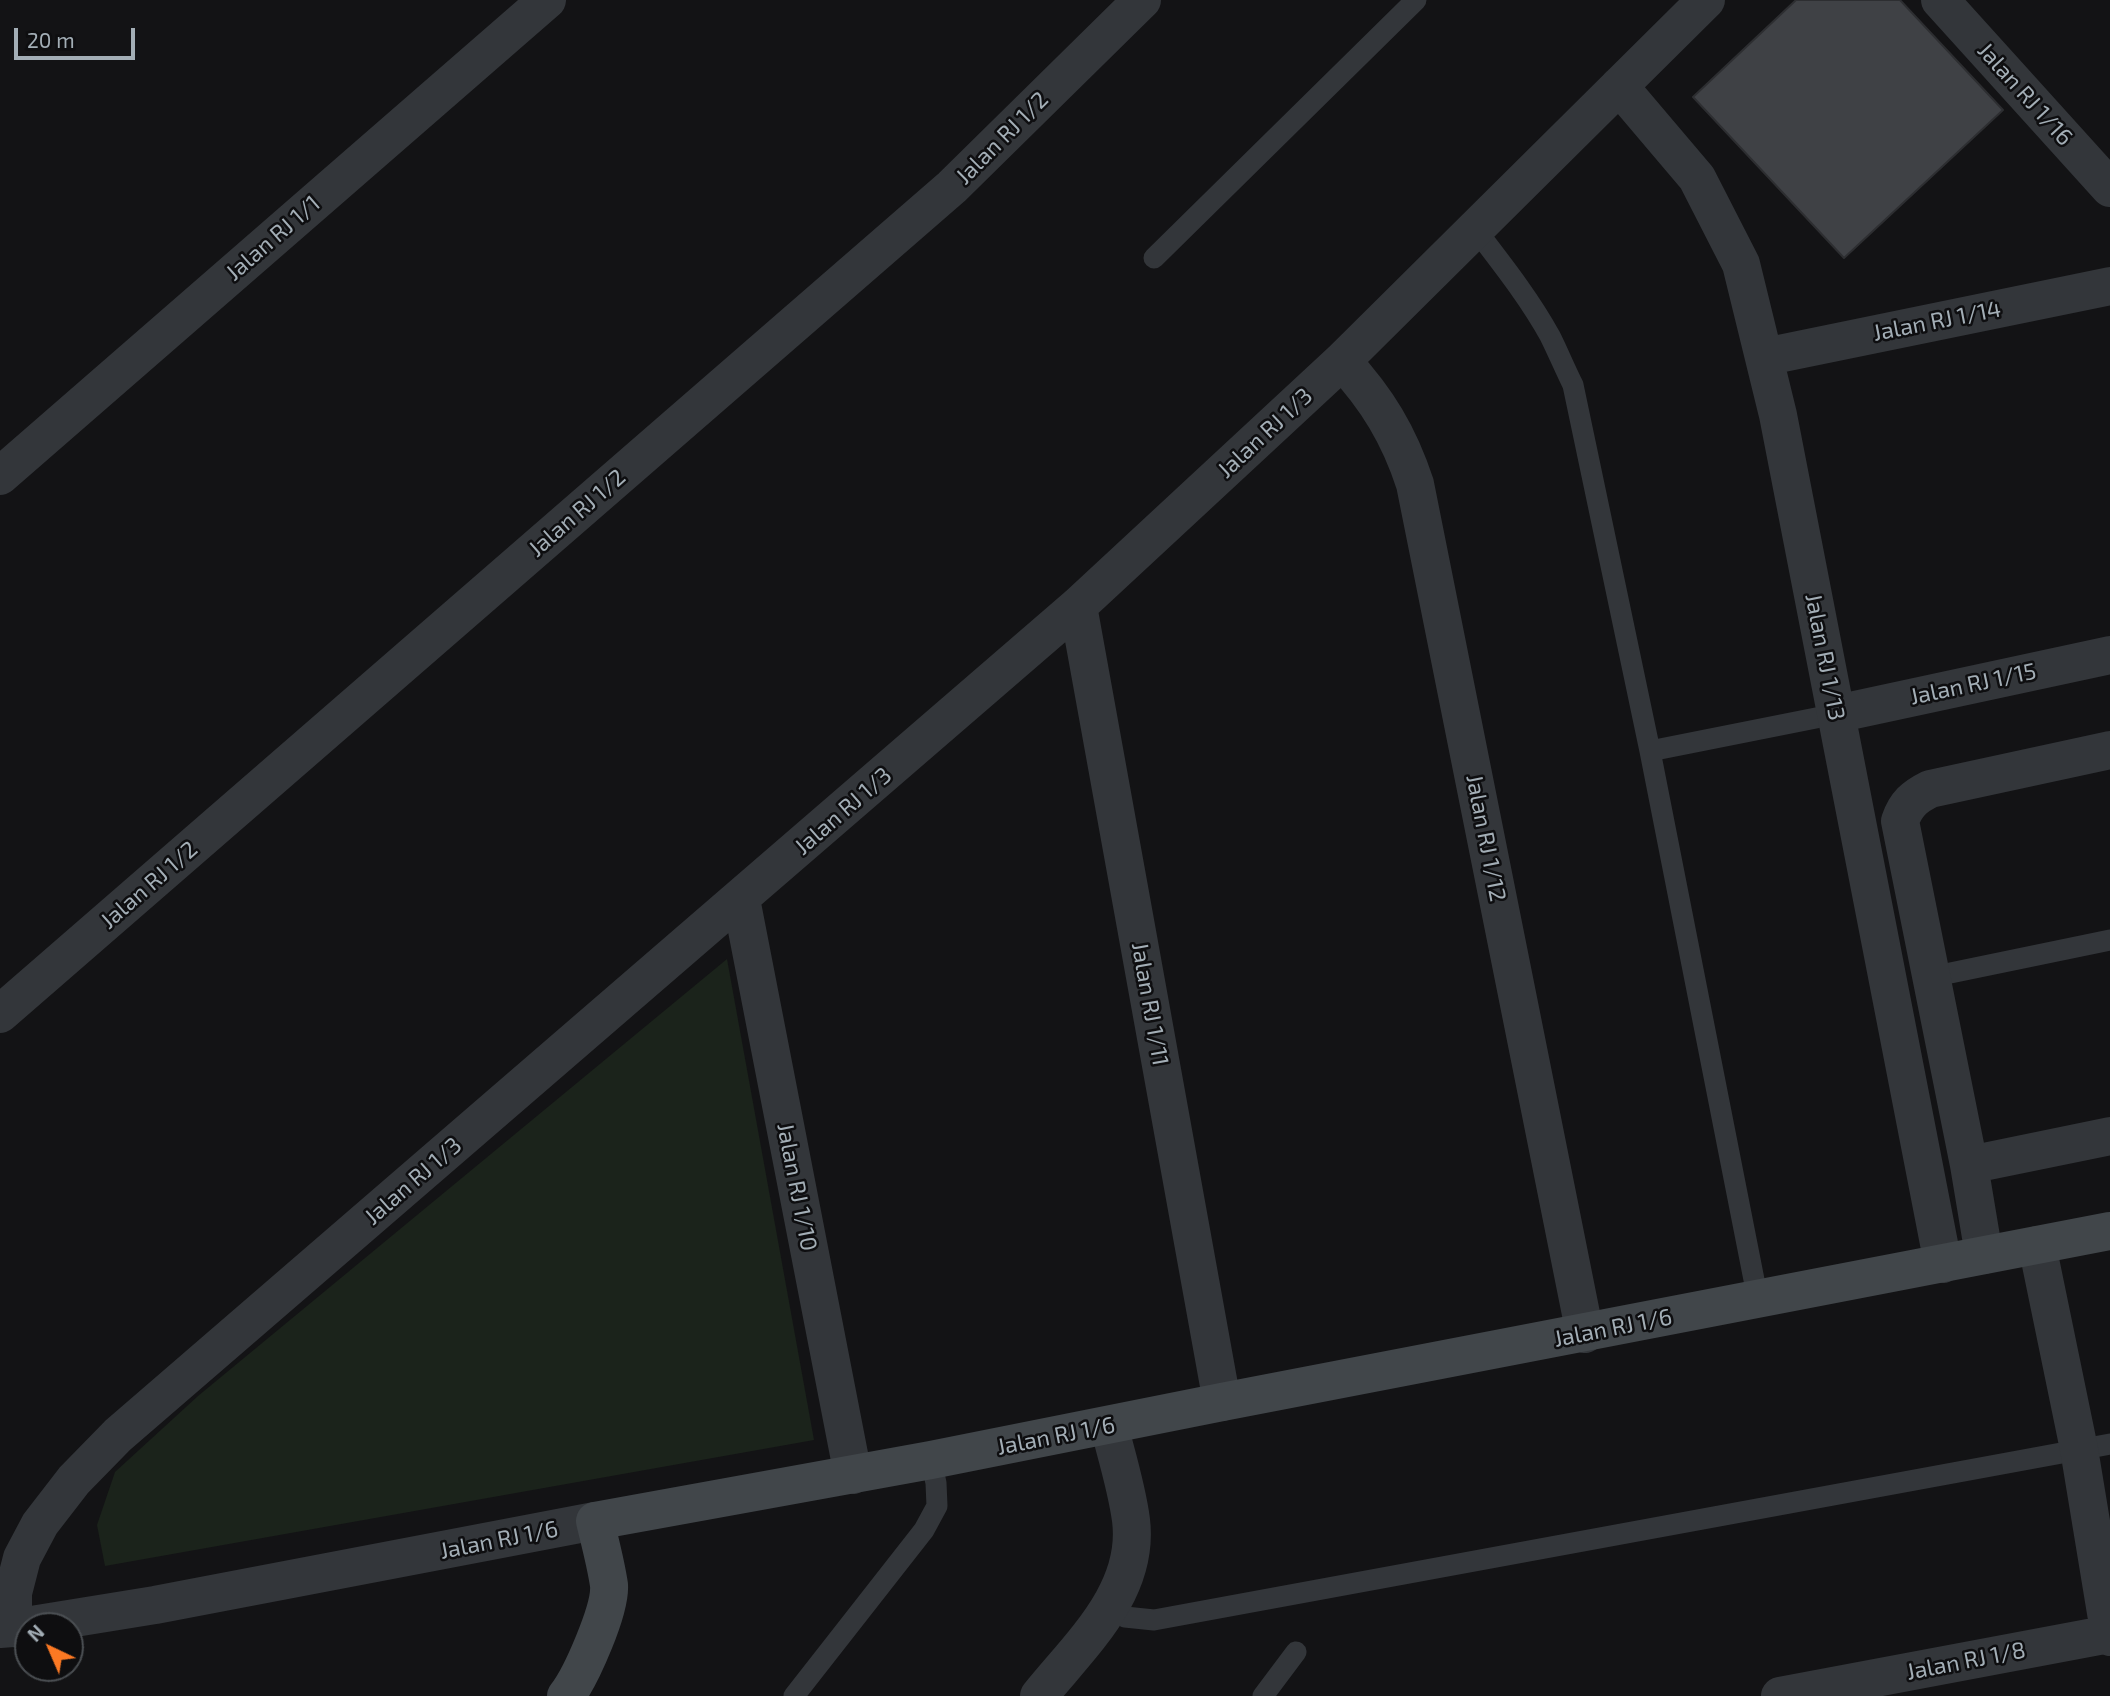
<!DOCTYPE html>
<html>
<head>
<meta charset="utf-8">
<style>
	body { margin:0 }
	#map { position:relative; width:2110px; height:1696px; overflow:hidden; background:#131315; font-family:"Exo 2",sans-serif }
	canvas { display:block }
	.north { position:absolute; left:14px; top:1612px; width:70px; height:70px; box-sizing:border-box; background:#0e0e10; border:2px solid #4a4e52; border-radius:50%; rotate:316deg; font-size:19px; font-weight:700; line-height:28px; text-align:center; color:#a3aeb6 }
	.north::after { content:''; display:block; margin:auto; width:24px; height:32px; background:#fc7923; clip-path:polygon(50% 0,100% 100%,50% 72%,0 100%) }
	.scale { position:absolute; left:14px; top:28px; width:121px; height:32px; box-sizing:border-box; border:4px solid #a3aeb6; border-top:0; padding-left:9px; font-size:21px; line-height:24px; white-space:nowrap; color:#a3aeb6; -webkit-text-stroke:5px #0e0e10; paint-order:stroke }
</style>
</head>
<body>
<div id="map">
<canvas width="2110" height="1696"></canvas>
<div class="north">N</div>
<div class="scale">20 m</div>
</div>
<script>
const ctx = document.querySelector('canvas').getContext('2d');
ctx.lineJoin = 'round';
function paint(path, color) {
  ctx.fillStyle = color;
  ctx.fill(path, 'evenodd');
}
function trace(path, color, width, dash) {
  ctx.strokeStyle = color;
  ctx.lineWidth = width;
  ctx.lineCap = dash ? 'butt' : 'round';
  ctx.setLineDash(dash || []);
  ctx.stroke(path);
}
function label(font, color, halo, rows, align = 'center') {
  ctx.font = font + ' "Exo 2",sans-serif';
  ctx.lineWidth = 5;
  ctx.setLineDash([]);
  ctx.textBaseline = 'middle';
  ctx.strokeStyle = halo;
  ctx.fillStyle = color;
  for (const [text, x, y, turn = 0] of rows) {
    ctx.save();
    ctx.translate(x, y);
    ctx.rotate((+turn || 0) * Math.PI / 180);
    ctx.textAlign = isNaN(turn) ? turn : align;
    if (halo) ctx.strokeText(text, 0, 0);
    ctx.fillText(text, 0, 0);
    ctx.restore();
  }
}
const green = new Path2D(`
	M727,959L814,1440L105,1566L97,1525L115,1472L198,1396Z`);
const building = new Path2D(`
	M1796,0H1900L2003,110L1844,258L1693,97Z`);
const lane = new Path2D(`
	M1476,230C1502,264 1529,298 1550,336C1558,352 1565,369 1573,385L1650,751L1758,1300
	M1154,258L1416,0
	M1650,751L1836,714
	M1931,977L2110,940
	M1110,1608L1125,1617L1154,1620L2110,1444
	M794,1696L924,1530L937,1506L936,1483L931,1460
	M1263,1696L1296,1652`);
const street = new Path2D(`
	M1940,0L2110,188
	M1619,86L1697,178L1741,264L1778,415L1943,1264
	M1764,357L2110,286
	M1342,361C1377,399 1399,435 1415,484L1585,1334
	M0,476L547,0
	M1078,606L1222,1402
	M1836,714L2110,655
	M741,899L853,1475
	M0,1014L952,187L1142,0
	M1969,1165L2110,1136
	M2037,1245L2079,1449L2110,1637
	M1984,1255L1969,1165L1900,821C1906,804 1914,797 1930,789L2110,750
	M13,1628V1593L22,1558L40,1524L74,1480L118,1435L1078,606L1342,361L1706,0
	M0,1629L13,1628L155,1605L595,1521
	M1039,1696C1080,1645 1140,1592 1131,1520C1127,1489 1117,1457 1109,1426
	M1780,1696L2110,1634`);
const secondary = new Path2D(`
	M566,1696C581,1677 611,1609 609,1585C606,1564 600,1542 595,1521L931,1460L1222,1402L2110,1231`);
const streetNames = [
	["Jalan RJ 1/16",2025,94,48],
	["Jalan RJ 1/2",1002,138,-45],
	["Jalan RJ 1/1",273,238,-41],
	["Jalan RJ 1/14",1937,321,-11],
	["Jalan RJ 1/3",1265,433,-43],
	["Jalan RJ 1/2",577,513,-41],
	["Jalan RJ 1/13",1825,657,79],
	["Jalan RJ 1/15",1973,684,-12],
	["Jalan RJ 1/3",843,811,-41],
	["Jalan RJ 1/12",1486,838,79],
	["Jalan RJ 1/2",149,885,-41],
	["Jalan RJ 1/11",1150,1004,80],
	["Jalan RJ 1/3",413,1181,-41],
	["Jalan RJ 1/10",797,1187,79],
	["Jalan RJ 1/6",1613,1328,-11],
	["Jalan RJ 1/6",1056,1436,-11],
	["Jalan RJ 1/6",499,1540,-11],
	["Jalan RJ 1/8",1966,1661,-11]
];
paint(green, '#1b231b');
paint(building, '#3f4145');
trace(building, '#2d2e31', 2);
trace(lane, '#33363a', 21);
trace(street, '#33363a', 38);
trace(secondary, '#41464a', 38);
label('23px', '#a3aeb6', '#0e0e10', streetNames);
</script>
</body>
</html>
